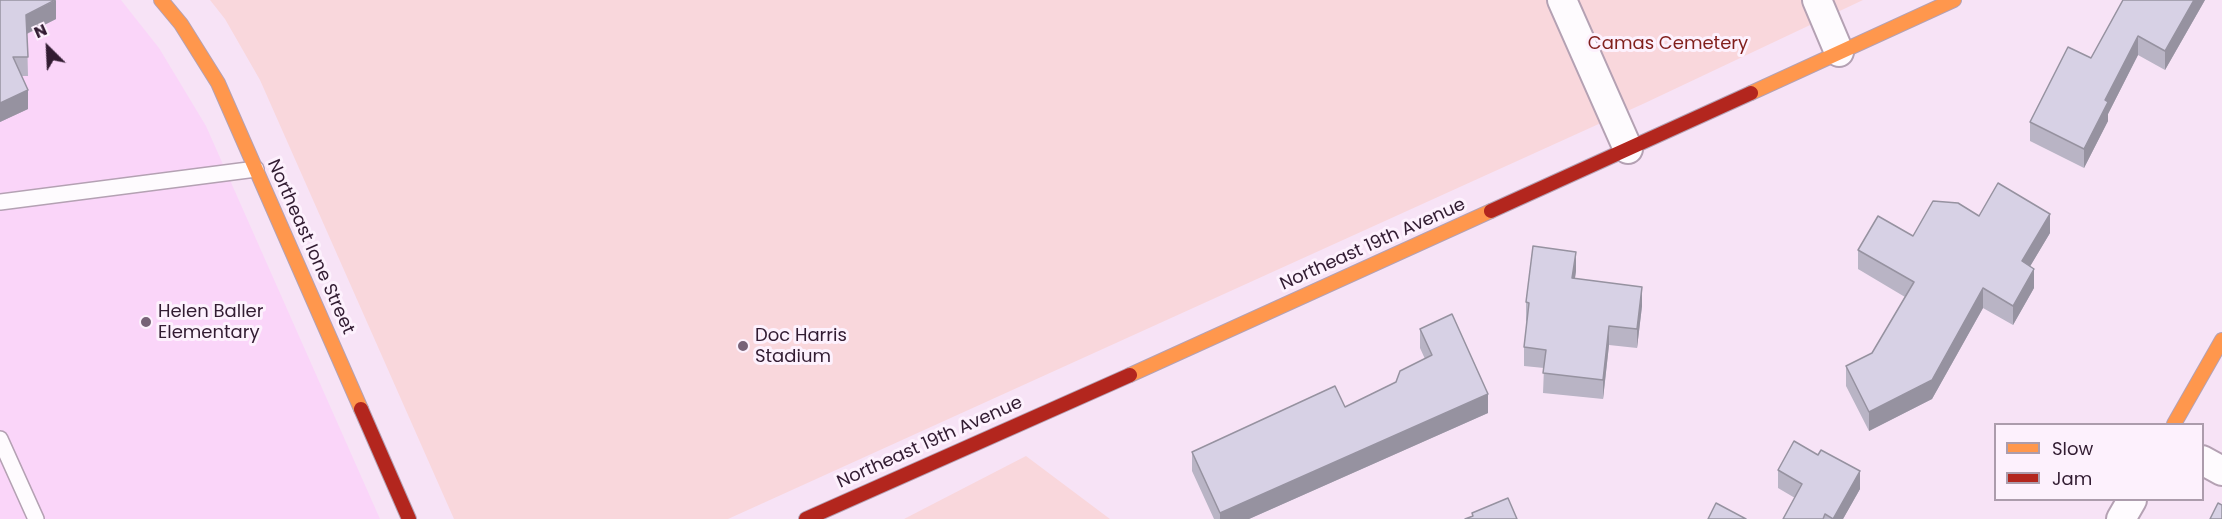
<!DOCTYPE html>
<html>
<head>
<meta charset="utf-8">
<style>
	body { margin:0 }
	#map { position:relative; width:2222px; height:519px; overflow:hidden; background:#f7e3f6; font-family:Poppins,sans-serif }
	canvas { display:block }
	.legend { position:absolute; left:1994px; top:423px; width:210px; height:78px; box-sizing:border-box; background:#fdf1fd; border:2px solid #ac9cac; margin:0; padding:8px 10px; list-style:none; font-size:18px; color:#321c32 }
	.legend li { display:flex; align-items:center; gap:12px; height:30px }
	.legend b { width:30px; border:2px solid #ac9cac }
	.north { position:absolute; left:18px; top:18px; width:60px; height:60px; -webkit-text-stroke:4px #fdf1fd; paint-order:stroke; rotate:336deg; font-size:16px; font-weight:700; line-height:24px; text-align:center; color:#321c32 }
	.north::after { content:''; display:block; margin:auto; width:21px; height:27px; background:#321c32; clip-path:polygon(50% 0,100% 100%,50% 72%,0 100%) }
</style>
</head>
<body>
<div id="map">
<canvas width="2222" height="519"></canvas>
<ul class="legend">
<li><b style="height:8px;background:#ff974d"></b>Slow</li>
<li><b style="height:8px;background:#b3261e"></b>Jam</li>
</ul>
<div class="north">N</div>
</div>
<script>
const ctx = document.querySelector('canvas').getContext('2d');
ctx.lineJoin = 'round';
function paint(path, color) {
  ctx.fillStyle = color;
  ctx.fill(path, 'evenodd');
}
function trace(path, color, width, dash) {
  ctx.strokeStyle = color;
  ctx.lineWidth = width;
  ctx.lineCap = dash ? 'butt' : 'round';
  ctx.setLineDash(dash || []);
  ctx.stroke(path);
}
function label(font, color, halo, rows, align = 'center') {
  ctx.font = font + ' Poppins,sans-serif';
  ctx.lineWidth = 6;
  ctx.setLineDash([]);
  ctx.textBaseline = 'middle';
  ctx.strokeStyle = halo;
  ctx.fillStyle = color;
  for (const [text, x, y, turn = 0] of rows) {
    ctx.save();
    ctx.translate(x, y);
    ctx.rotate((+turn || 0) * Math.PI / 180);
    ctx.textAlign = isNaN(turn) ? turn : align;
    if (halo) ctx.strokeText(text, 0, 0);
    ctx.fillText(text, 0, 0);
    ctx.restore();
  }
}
const built = new Path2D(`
	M0,0H121L159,48L206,126L380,519H0Z`);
const green = new Path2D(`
	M210,0H1863L1645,103L728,519H454L260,80L225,19Z
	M1026,456L1110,519H904Z`);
const lane = new Path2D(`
	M0,202L256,169
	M0,439L36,519`);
const street = new Path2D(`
	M1562,0L1628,149
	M1817,0L1839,52
	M2202,460L2222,471
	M2121,519L2132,500`);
const slow = new Path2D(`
	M161,0L181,24L218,83L361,409
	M1751,93L1954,0
	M1130,375L1491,211
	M2174,424L2222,340`);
const jam = new Path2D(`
	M1491,211L1751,93
	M361,409L409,519
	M806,519L1130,375`);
const wall = new Path2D(`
	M0,0L56,19L27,34L28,76H21L28,109L0,122Z
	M2123,0H2205L2165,70L2138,55L2108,114V121L2084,168L2030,141V122L2091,58Z
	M1979,216L2050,233L2030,266L2034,288L2013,325L1983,308L1932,399L1869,431L1846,386V366L1872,353L1905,297L1858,269V250L1913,236Z
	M1576,271L1575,278L1642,306L1637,348L1609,345L1603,399L1543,393L1544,368L1524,366V347L1527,322L1526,321V302Z
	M1420,329L1488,413L1249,519H1214L1192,471V452L1345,407L1396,382L1425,359L1420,348Z
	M1778,470L1860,489L1843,519H1783L1795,498L1778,488Z`);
const shadedWall = new Path2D(`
	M56,0V19L26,34V15Z
	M2194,0H2205L2165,70V51Z
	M2138,36V55L2108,114V121L2084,168V149L2105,100Z
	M28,90V109L0,122V103Z
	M2050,214V233L2022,280V261Z
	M1576,252V271L1572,297V278Z
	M2034,269V288L2013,325V306Z
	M1642,287V306L1637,348V329Z
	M1983,288V308L1932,399L1869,431V412Z
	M1609,326V345L1603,399V380Z
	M1488,394V413L1249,519H1220V513Z
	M1860,471V489L1843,519H1833Z`);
const building = new Path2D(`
	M0,0H55L26,15L28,57H13L28,90L0,103Z
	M2123,0H2194L2165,51L2138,36L2105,100L2108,102L2084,149L2030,122L2068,47L2091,58Z
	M1998,183L2050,214L2022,261L2034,269L2013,306L1983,288L1932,380L1869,412L1846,366L1872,353L1914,282L1858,250L1878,216L1913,236L1933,201L1958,203L1979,216Z
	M1533,246L1576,252L1572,278L1642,287L1637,329L1609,326L1603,380L1543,373L1546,350L1524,347L1529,303L1526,302Z
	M1452,314L1488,394L1220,513L1192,452L1335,386L1345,407L1396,382L1400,371L1432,355L1420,329Z
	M1794,441L1818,455L1821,450L1860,471L1833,519L1825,514L1823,519H1783L1802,484L1778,470Z
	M1508,498L1517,519H1465L1473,516L1472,513Z
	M1716,503L1746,519H1708Z
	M2218,503L2222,505V519H2210Z`);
const markers = [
	[146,322,6,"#776277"],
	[743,346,6,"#776277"]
];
const parkNames = [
	["Camas Cemetery",1668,44]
];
const streetNames = [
	["Northeast 19th Avenue",1373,245,-24],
	["Northeast Ione Street",310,247,66],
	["Northeast 19th Avenue",930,443,-24]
];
const poiNames = [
	["Helen Baller",158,312],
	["Elementary",158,333],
	["Doc Harris",755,336],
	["Stadium",755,357]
];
paint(built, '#fad5f9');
paint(green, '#f9d7dc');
trace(lane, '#b4a1b3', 18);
trace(street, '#b4a1b3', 32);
trace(slow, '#b4a1b3', 16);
trace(jam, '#b4a1b3', 16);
trace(lane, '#fefbfe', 15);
trace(street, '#fefbfe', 28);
trace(slow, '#ff974d', 14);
trace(jam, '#b3261e', 14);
paint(wall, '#b9b4c5');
paint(shadedWall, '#9692a0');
paint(building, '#d7d1e5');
trace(building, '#9692a0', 1.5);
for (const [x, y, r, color] of markers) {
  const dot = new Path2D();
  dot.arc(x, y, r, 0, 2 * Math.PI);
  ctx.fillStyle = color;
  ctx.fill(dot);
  trace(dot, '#fdf1fd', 2);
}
label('18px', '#811f1c', '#fdf1fd', parkNames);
label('18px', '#321c32', '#fdf1fd', streetNames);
label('18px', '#321c32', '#fdf1fd', poiNames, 'left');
</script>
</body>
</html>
